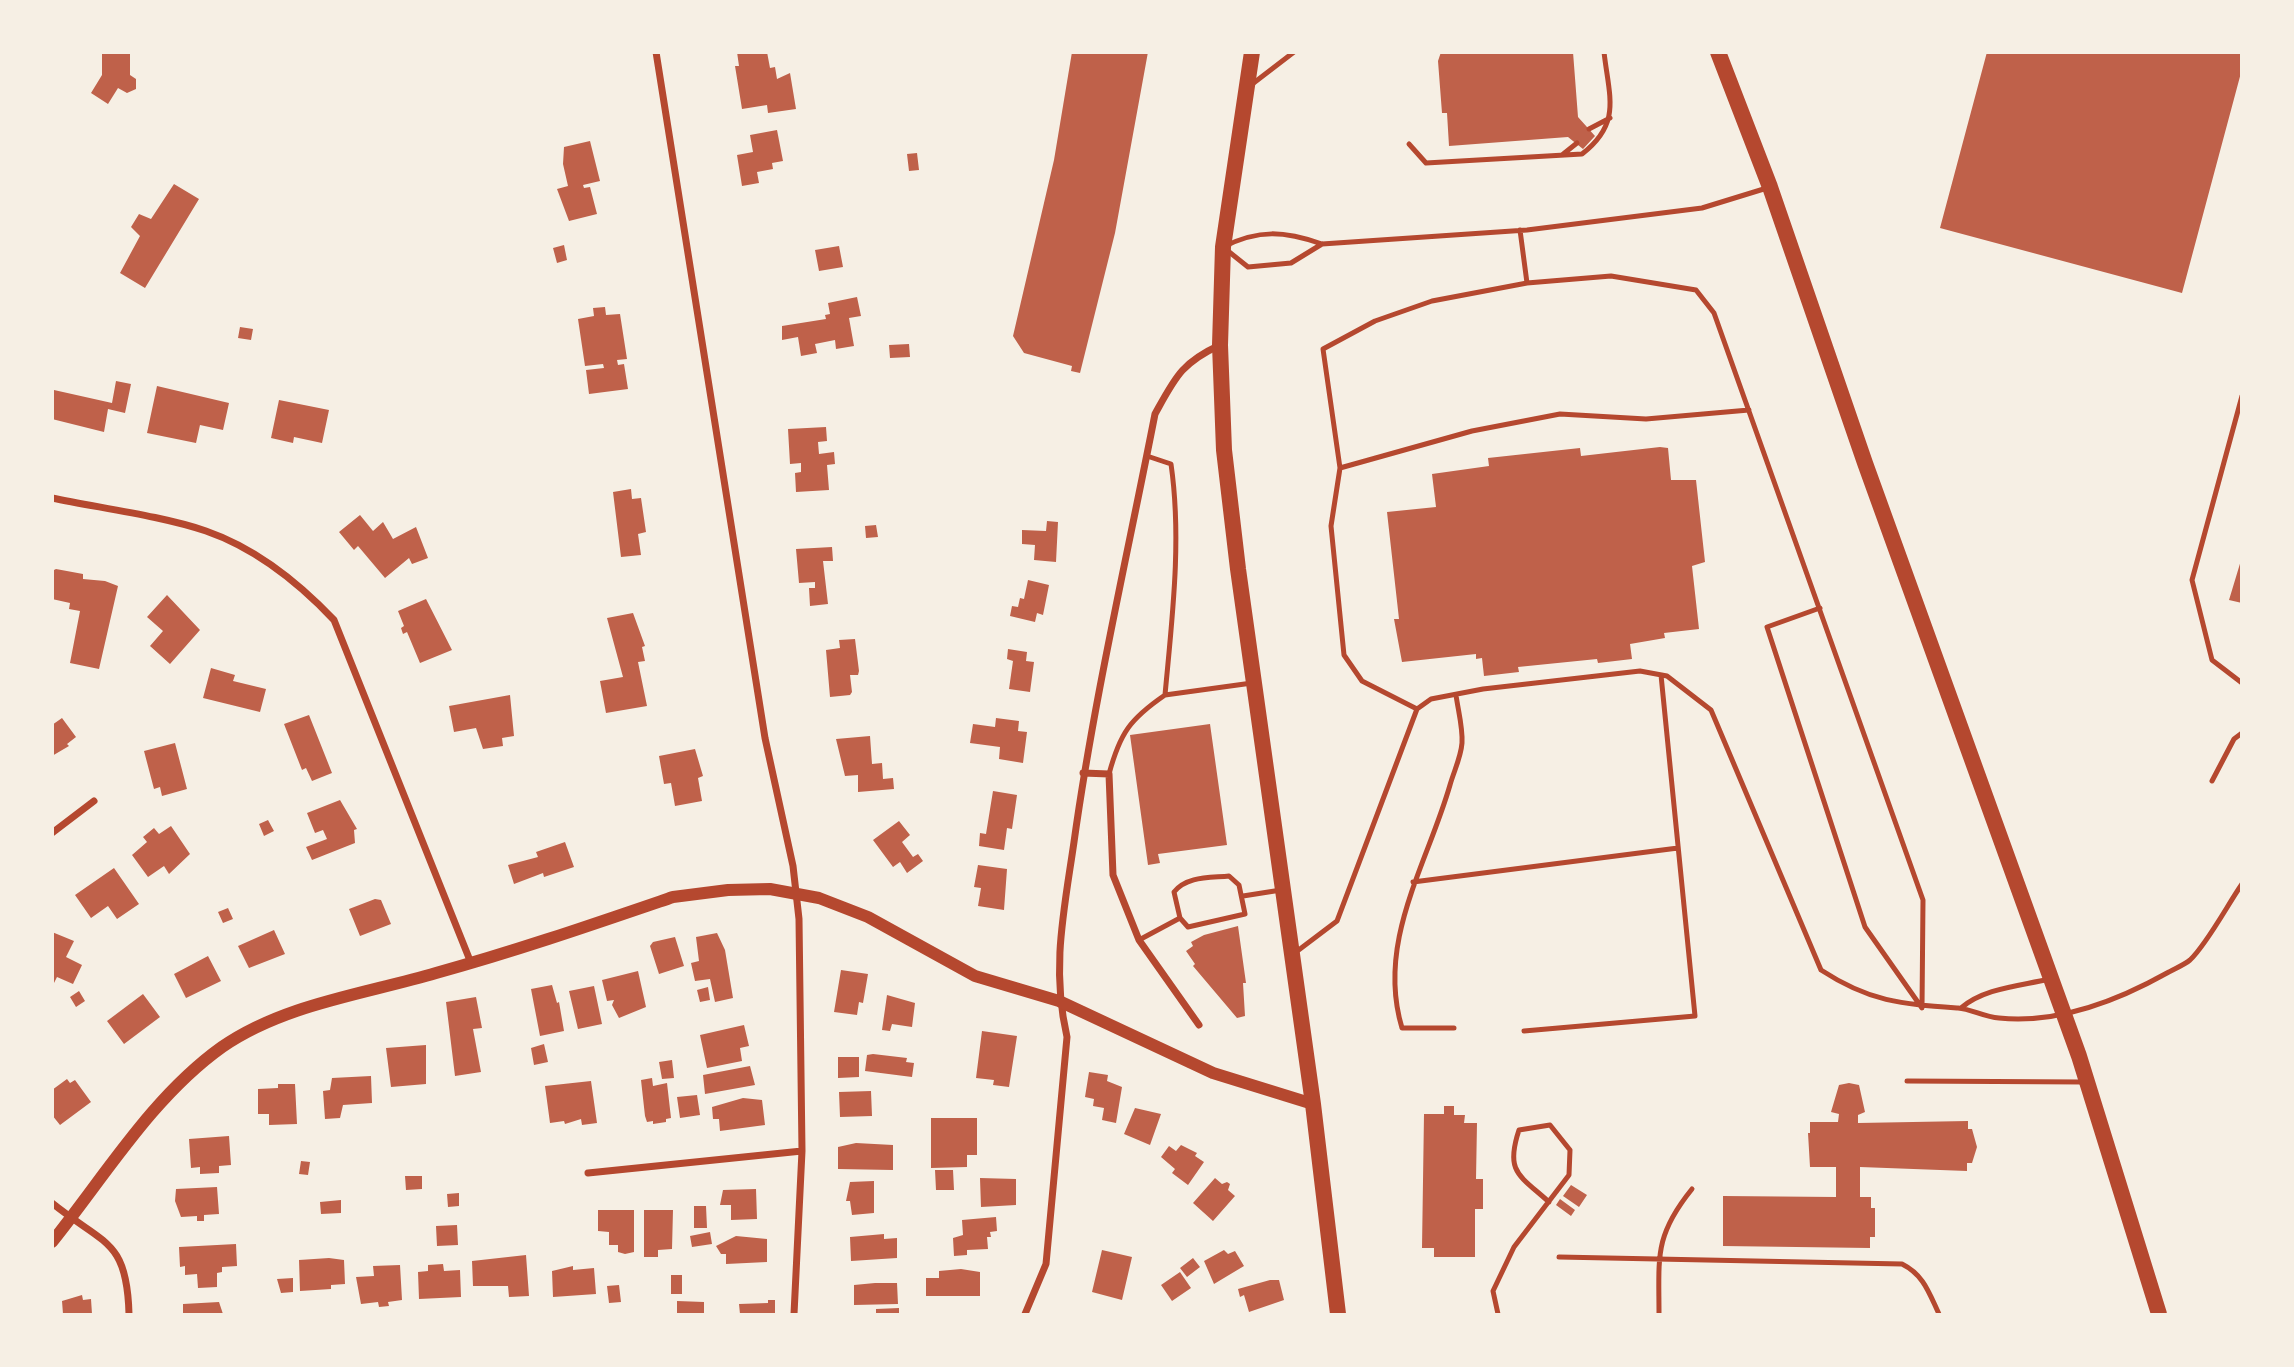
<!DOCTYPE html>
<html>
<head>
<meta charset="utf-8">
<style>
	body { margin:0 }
	#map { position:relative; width:2294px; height:1367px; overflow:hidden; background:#f6efe4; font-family:"Alegreya Sans",sans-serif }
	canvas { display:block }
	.frame { position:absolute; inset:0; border:54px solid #f6efe4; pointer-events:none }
</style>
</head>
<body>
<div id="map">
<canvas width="2294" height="1367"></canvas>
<div class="frame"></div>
</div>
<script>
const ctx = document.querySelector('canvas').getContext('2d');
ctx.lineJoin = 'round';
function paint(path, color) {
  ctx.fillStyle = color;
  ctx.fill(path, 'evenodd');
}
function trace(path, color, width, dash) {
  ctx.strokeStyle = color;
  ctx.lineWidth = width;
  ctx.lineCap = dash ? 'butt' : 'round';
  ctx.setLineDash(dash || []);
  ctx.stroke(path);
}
const building = new Path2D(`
	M102,52H130V75L136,79V89L127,93L118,88L108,104L91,93L102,75Z
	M737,52H767L770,68L775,67L777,79L790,73L796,109L768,113L767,105L742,109L735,66H739Z
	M1072,52H1148L1115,233L1080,373L1071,371L1072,366L1024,353L1013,336L1054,160Z
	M1441,52H1573L1578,117L1595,136L1583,149L1568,137L1449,146L1447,113H1442L1438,61Z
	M1987,52H2242V69L2182,293L1940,228Z
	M777,130L783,161L772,163L773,169L757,172L759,183L742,186L737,155L753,152L750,135Z
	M590,141L600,181L583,185L584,188L590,187L597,214L569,221L557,189L568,186L563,164L564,147Z
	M917,153L919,170L909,171L907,154Z
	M174,184L199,199L145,288L120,273L140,236L131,227L139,214L151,219Z
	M564,245L567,260L557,263L553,248Z
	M839,246L843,267L819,271L815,250Z
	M857,297L861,316L849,318L854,346L836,349L835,340L815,344L817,353L801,356L798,337L782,340V326L826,319L825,315L830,314L828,303Z
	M605,307L606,315L620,314L627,359L617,360L618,365L624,364L628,389L589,394L586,370L604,368L603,364L585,366L578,319L594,316L593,308Z
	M240,327L253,329L251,340L238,338Z
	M909,344L910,357L890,358L889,345Z
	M116,381L131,384L125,413L108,409L104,432L52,419L54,390L112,403Z
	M157,386L229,403L223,430L200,425L196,443L147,433Z
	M279,400L329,410L322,443L294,437L293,443L271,438Z
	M826,427L827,441L818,442L819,454L834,452L835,464L827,465L829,490L796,492L795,473L801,472V463L790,464L788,429Z
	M1660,447L1668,448L1671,480H1696L1705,562L1692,566L1699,629L1664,633L1665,638L1630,644L1632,659L1598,663L1597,659L1518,667L1519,672L1484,676L1482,658L1476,659V654L1402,662L1394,619H1399L1387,512L1436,507L1432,474L1489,466L1488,458L1580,448L1581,456Z
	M631,489L632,499L641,498L646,532L638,534L641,555L621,557L613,492Z
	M360,515L373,531L383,522L393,539L416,527L428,558L412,564L409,558L385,578L358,546L354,550L339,532Z
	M1047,521L1058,522L1056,562L1034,560L1035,545L1022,544V530L1046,531Z
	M876,525L878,537L866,538L865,526Z
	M832,547L833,561H823L828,604L810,606L809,588H815V582L799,583L796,549Z
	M2242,557V603L2229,600Z
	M56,569L83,574V579L105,581L118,586L99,669L70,663L80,611L69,609L70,603L52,599V571Z
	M1028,580L1049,585L1043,615L1037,613L1035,622L1010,616L1012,606L1018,607L1020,598L1024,599Z
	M167,595L200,630L170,664L150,646L163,631L147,617Z
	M426,599L452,650L420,663L407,632L403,634L401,628L404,626L398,611Z
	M633,613L645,646L642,647L645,661L638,662L647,706L606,713L600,681L623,677L607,618Z
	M855,639L859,671L858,675H850L852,692L850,695L830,697L826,650L840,648L839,640Z
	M1008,649L1027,652L1026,661L1034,662L1030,692L1009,689L1013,661L1007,659Z
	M211,668L235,675L233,681L266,689L260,712L203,698Z
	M510,695L514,736L502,738L503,746L483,749L476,728L454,732L449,706Z
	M309,715L332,773L312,781L306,768L302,770L284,724Z
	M62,718L76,737L67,744L69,746L52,756V725Z
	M996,718L1019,721L1018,731L1027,732L1023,763L999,759L1000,747L970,743L973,724L995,727Z
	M1210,724L1227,845L1158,854L1160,863L1148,865L1130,735Z
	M870,736L872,764L882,763L883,779L893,778L894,789L858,792V775L845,776L836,739Z
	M175,743L187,789L162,796L160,787L154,789L144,751Z
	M695,749L703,776L698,778L702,801L675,806L671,783L664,784L659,756Z
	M993,791L1017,795L1012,829L1007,828L1004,850L979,846L980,833L986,834Z
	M340,800L357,829L354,830L355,843L312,860L306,847L327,839L323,830L315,833L307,813Z
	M268,820L274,831L264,836L259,824Z
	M899,821L910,835L902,842L913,857L918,854L923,861L907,873L900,862L893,867L873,840Z
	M171,826L190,854L169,874L164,866L148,877L132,855L147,842L143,837L154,828L159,834Z
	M565,842L574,867L544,877L543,873L514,884L508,865L538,857L536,852Z
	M978,865L1007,869L1004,910L978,906L981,888L974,887Z
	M114,868L139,904L117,919L108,906L91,918L75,895Z
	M375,899L381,900L391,924L360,936L349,909Z
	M228,908L233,919L223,923L218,912Z
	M1238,926L1246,983H1243L1245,1016L1237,1018L1193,966L1195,964L1186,951L1193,946L1191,942L1204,935Z
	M274,930L285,954L249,968L238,946Z
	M52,932L74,941L66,957L82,965L73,984L57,977L52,987Z
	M717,933L725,950L733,998L715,1002L710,979L695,981L691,963L699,961L696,937Z
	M675,937L684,966L659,974L650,946L653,942Z
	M208,956L221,981L186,998L174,974Z
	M841,970L868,974L863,1003L859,1002L857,1015L834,1012Z
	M638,971L646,1007L619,1018L612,1005L614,1000L607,1001L602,980Z
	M552,985L557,1003L559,1002L564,1031L540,1036L531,989Z
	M594,986L602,1024L578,1029L569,991Z
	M708,987L710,1000L700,1002L697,990Z
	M79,991L85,1001L76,1007L70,997Z
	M143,994L160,1017L124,1044L107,1021Z
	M887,995L915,1003L912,1027L892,1024L890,1031L882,1030Z
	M476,997L482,1028L473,1029L481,1072L455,1076L446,1002Z
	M744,1025L749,1046L740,1048L742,1061L707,1068L700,1035Z
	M982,1031L1017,1036L1009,1087L993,1085L994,1080L976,1078Z
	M544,1044L548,1062L534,1065L531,1048Z
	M426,1045V1084L391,1087L386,1048Z
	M873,1054L907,1058L906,1062L914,1063L912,1077L865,1071L867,1055Z
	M838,1057H859V1077L838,1078Z
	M672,1060L674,1078L662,1079L659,1062Z
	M750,1066L755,1085L705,1094L703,1075Z
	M1089,1072L1108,1075L1107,1081L1122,1087L1116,1123L1102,1120L1104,1108L1093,1106L1094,1099L1085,1097Z
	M371,1076L372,1103L343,1105L340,1118L325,1119L323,1091L330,1090L332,1078Z
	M652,1078L653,1086L667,1083L671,1118L666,1119V1122L653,1124V1121L647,1122L645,1116L641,1080Z
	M67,1079L70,1083L75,1080L91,1102L60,1125L52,1115V1090Z
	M591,1081L597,1123L582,1125L581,1119L565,1124L564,1121L550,1123L545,1086Z
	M1849,1083L1859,1085L1865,1112L1858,1115V1123L1968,1121V1129H1972L1977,1147L1972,1163H1967V1171L1860,1167V1197H1871V1208H1875V1237H1870V1248L1723,1246V1196L1836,1197V1167H1810L1808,1133H1810V1122H1838L1839,1114L1831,1112L1839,1085Z
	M278,1084H295L297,1124L269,1125V1114H258V1089L278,1088Z
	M871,1091L872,1116L840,1117L839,1092Z
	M697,1095L700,1115L680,1118L677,1097Z
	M743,1098L762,1100L765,1125L720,1131L719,1119H713L712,1107Z
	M1444,1106H1454V1115H1465L1464,1123H1477L1476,1179H1483V1209H1475V1257H1434V1248H1422L1424,1114H1444Z
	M1135,1108L1161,1114L1150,1145L1124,1134Z
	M931,1118H977V1155H967V1167L931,1168Z
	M229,1136L231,1165L219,1166V1173L200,1174V1167L191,1168L189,1139Z
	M856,1143L893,1145V1170L838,1169V1147Z
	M1181,1145L1197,1153L1195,1156L1204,1162L1188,1185L1172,1173L1175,1169L1161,1157L1169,1146L1176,1151Z
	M301,1161L310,1162L308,1175L299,1174Z
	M935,1170H953L954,1190H936Z
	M405,1176H422V1189L406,1190Z
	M980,1178L1016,1179V1205L981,1207Z
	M1215,1178L1222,1184L1227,1182L1230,1184L1228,1190L1235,1196L1213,1221L1193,1203Z
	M874,1181V1213L852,1215L850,1201H846L850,1182Z
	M1571,1185L1587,1195L1579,1207L1563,1196Z
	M217,1187L219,1214L204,1215V1221H197V1216L181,1217L175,1201L176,1189Z
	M756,1189L757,1219L731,1220V1205H720L723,1190Z
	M459,1193V1206L448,1207L447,1194Z
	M1560,1199L1575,1210L1571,1216L1556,1205Z
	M341,1200V1213L321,1214L320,1202Z
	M694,1206H706L707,1228H694Z
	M598,1210H634V1252L625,1254L618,1252V1245H609V1232L598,1231Z
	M644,1210H673L672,1249L658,1250V1257H644Z
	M996,1217L997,1231L990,1232L991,1237H987L988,1249L967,1250V1255L954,1256L953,1238L963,1235L962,1220Z
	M457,1225L458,1245L437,1246L436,1226Z
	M710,1232L712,1244L692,1247L690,1236Z
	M884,1234V1239L897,1238V1258L851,1261L850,1237Z
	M736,1236L767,1239V1262L726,1264V1254H721L716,1246Z
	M236,1244L237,1266L222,1267V1272L217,1273V1287L198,1288L197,1274L185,1275V1266L180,1267L179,1247Z
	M1102,1250L1132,1257L1122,1300L1092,1292Z
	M1224,1250L1228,1254L1235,1251L1244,1266L1214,1284L1204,1261Z
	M526,1255L529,1296L509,1297L508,1286H473L472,1261Z
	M329,1258L344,1260L345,1284L331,1285V1289L300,1291L299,1260Z
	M1193,1258L1200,1267L1187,1277L1180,1268Z
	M443,1264L444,1271L460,1270L461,1297L419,1299L418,1272L428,1271V1265Z
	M400,1265L402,1300L388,1302L389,1306L379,1307L378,1302L361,1304L356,1277L374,1276L373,1266Z
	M573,1266V1270L594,1268L596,1294L553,1297L552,1271Z
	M961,1269L980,1272V1296H926V1278H939V1271Z
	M1180,1272L1191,1288L1172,1301L1161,1285Z
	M671,1275H682V1294H671Z
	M293,1278V1292L281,1293L277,1279Z
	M1270,1280H1279L1284,1300L1249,1312L1244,1295L1240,1297L1238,1289Z
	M875,1283H897L898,1304L854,1305V1285Z
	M619,1285L621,1302L609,1303L607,1286Z
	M82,1295L83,1300L91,1299L92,1314H63L62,1301Z
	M768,1300H775V1314H740L739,1304L768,1303Z
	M677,1301L704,1302V1314H677Z
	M219,1302L223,1314H183V1304Z
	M899,1308V1314H876V1309Z`);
const service = new Path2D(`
	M1251,85L1294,52
	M1589,129L1610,118
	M1409,144L1426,163L1582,154C1622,123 1609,97 1604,52
	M1562,155L1577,143
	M1322,244L1291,263L1248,267L1223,247C1259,229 1284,231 1322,244L1527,230L1702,208L1767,188
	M1527,283L1611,276L1696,290L1714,313L1923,900L1922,1008L1865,927L1767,627L1820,608
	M2242,396L2192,580L2212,660L2242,683
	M1147,456L1171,464C1182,540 1172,619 1165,695L1252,683
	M1340,468L1472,431L1560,414L1646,419L1749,410
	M1417,709L1362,681L1344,655L1331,526L1340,468L1323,349L1375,321L1432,301L1527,283L1520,230
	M1109,774C1120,733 1130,719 1165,695
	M2212,781L2234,739L2242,733
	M1229,876L1239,885L1245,914L1188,927L1180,918L1174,892C1187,876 1209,878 1229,876Z
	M1413,882L1678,848
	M1243,896L1281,890
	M1139,940L1180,918
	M1296,952L1337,921L1417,709L1431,699L1483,689L1640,671L1667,676L1711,710L1821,970C1870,1002 1901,1004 1958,1008C1971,1009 1984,1017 1999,1018C2057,1024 2117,1001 2167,973C2174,969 2184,965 2190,960C2207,944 2228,904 2242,884
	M1961,1008C1984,988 2020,986 2049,979
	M1454,1028H1402C1376,942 1427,865 1450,785C1454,771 1461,757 1462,743C1463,728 1458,710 1456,695
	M1524,1031L1695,1016L1661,675
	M1907,1081L2083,1082
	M1559,1257L1902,1264C1924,1275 1929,1293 1939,1314
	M1498,1314L1493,1291L1514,1247L1569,1175L1570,1150L1550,1125L1519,1130C1505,1172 1519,1175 1549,1202
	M1659,1314C1659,1257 1654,1236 1692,1189`);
const minor = new Path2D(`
	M656,52L765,738L793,866L799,919L802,1151L794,1314
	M52,498C100,508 162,516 206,531C255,548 299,583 334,620L471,963
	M1083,773L1109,774L1113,875L1139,940L1199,1025
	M52,833L94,801
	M588,1173L802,1151
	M52,1203C104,1245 127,1239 129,1314
	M1025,1314L1046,1264L1067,1037C1051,968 1064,911 1074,842C1094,699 1127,557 1155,414C1175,378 1181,363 1220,345`);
const tertiary = new Path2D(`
	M52,1242C105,1176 152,1097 222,1047C284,1004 365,994 436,973C516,951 594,924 673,897L728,890L770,889L819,898L868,917L975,976L1059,1001L1213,1073L1313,1104`);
const primary = new Path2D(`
	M1252,52L1223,247L1220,345L1224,450L1238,569L1313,1104L1338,1314
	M1718,52L1770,187L1865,463L2079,1056L2159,1314`);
paint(building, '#bf614a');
trace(service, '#b5482f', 5);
trace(minor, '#b5482f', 7);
trace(tertiary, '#b5482f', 12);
trace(primary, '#b5482f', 16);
</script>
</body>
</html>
